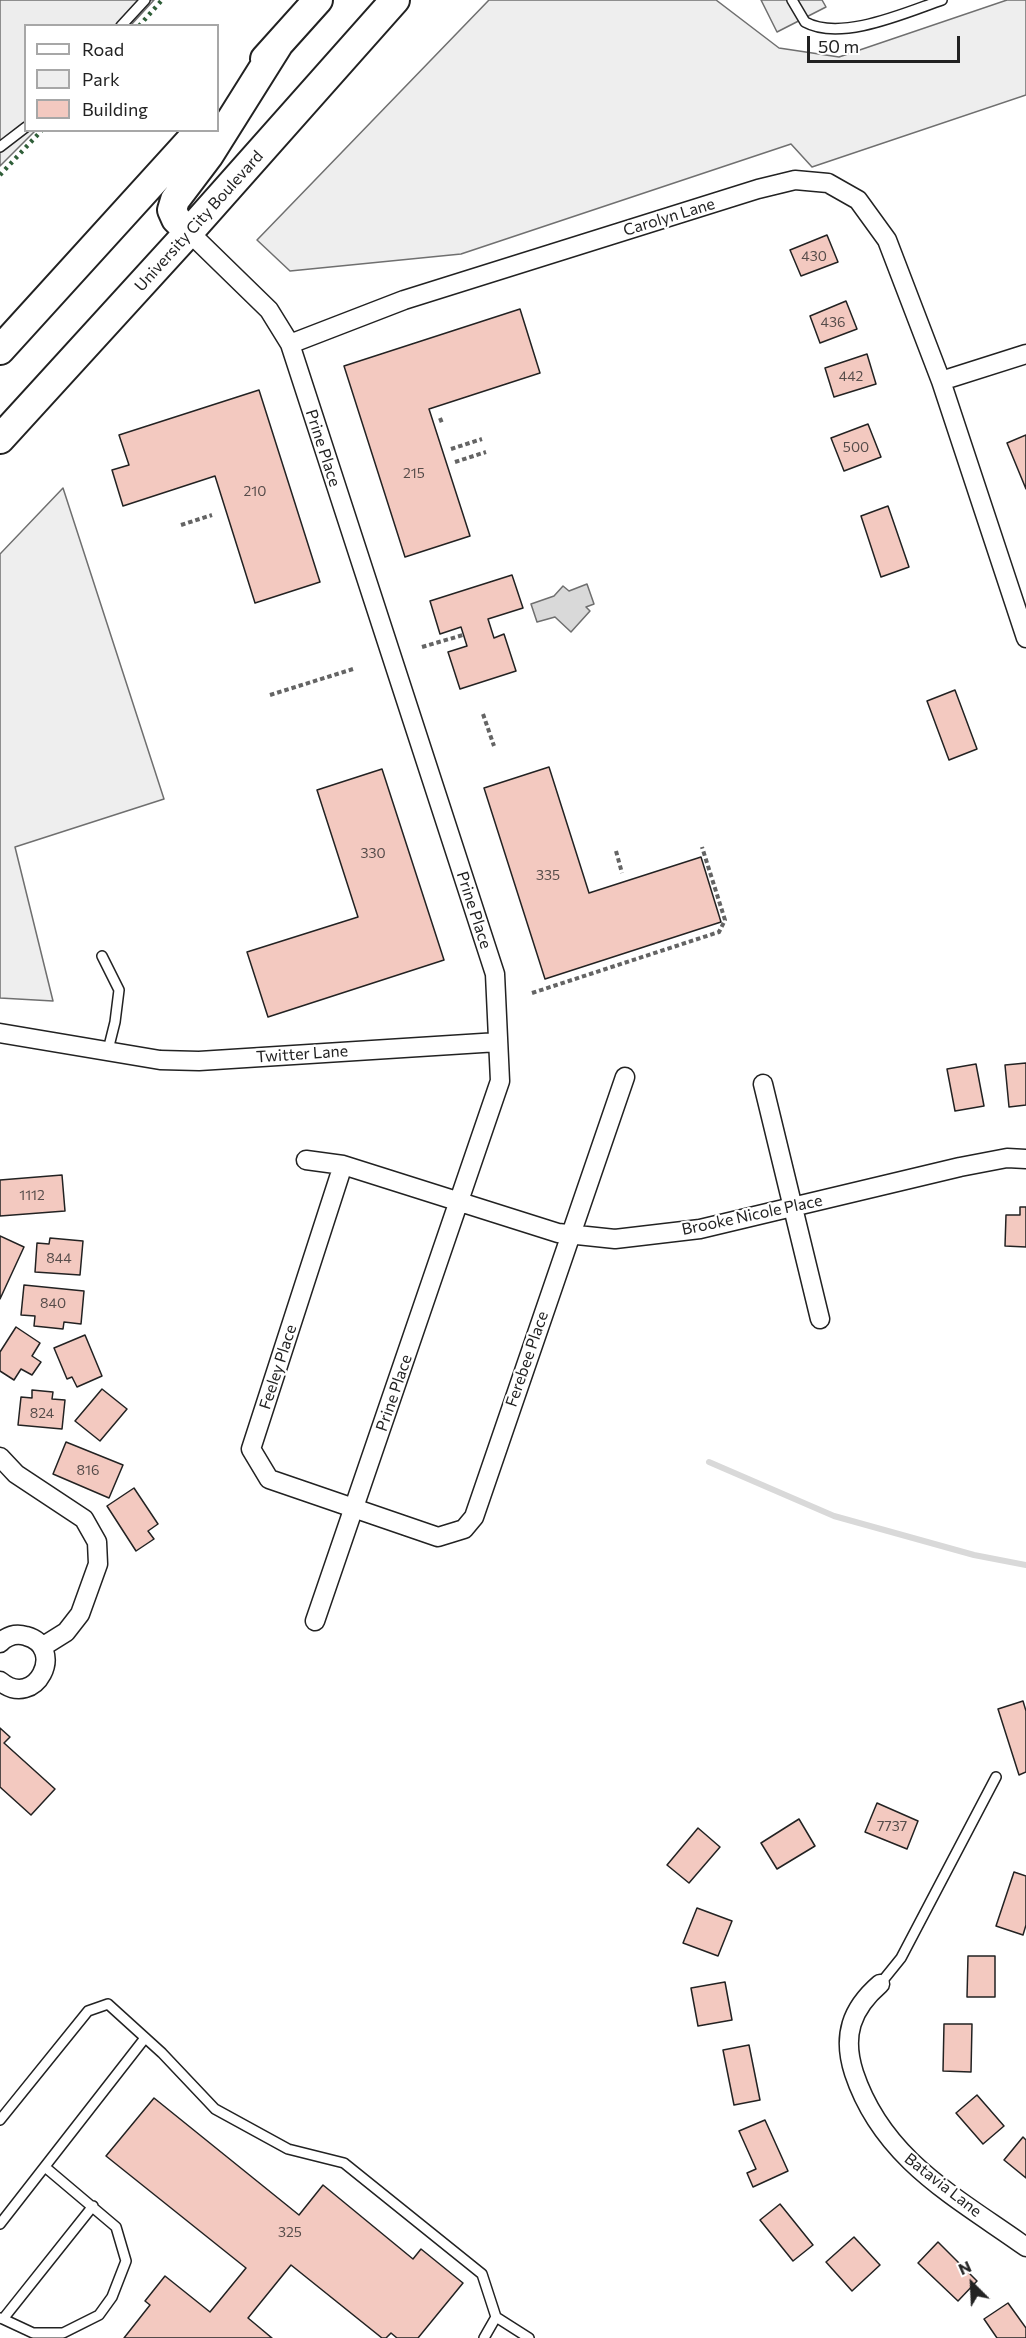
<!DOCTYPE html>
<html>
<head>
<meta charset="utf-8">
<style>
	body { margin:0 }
	#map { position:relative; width:1026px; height:2338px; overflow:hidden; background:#fff; font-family:Commissioner,sans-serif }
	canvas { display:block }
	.legend { position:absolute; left:24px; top:24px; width:195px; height:108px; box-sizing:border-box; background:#fff; border:2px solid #a7a7a7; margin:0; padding:8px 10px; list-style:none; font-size:18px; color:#222 }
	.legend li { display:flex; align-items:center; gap:12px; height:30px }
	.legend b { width:30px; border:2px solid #a7a7a7 }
	.north { position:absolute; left:942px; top:2254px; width:60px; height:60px; -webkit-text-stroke:4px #fff; paint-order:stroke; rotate:336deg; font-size:16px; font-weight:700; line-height:24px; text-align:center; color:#222 }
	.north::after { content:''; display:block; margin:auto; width:21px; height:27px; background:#222; clip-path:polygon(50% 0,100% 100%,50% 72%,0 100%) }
	.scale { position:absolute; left:807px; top:36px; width:153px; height:27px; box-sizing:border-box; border:3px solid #222; border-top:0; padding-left:8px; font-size:18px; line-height:21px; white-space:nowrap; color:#222; -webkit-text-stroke:4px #fff; paint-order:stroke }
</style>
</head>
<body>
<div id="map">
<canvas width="1026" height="2338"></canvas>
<ul class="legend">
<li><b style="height:8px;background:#fff"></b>Road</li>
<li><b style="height:16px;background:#eee"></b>Park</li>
<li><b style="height:16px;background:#f3c9c0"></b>Building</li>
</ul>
<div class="north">N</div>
<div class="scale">50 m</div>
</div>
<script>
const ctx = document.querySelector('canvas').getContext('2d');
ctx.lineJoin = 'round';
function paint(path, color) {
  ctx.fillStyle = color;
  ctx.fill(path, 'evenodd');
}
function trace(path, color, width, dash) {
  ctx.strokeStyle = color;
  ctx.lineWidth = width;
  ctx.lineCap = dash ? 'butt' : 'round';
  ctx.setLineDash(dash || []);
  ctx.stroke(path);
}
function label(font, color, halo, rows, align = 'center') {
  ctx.font = font + ' Commissioner,sans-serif';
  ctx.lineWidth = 4.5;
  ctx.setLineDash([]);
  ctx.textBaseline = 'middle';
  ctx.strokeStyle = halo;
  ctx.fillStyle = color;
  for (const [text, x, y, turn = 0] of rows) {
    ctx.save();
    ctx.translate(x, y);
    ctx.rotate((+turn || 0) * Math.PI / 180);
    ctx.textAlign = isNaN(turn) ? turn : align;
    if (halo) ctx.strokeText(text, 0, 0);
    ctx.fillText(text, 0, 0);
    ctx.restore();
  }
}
const green = new Path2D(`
	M489,0H716L779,48L839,57L1007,0H1026V95L812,167L791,144L461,254L290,271L257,240Z
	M63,488L164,799L15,847L53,1001L0,998V554Z`);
const parking = new Path2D(`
	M0,0H154L131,25L26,26V130L35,131L0,166Z
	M761,0H822L826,7L777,32Z`);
const water = new Path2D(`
	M587,584L594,604L586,607L590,611L571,632L555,617L537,622L531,604L554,596L563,586L569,591Z`);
const stream = new Path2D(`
	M709,1462L834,1516L974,1555L1026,1565`);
const building = new Path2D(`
	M827,235L838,262L801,276L790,250Z
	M846,301L857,329L820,343L810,316Z
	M520,309L540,373L429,409L470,536L405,557L344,366Z
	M867,354L876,384L834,397L825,368Z
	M259,390L320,582L255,603L215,476L123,506L112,470L129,465L119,435Z
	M868,424L881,457L844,471L831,438Z
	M1026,435V489L1007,443Z
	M888,506L909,567L881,577L861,516Z
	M512,575L523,608L488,619L494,638L504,634L516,671L460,689L448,652L467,646L461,627L440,634L430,601Z
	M955,690L977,749L949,760L927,701Z
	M549,767L589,893L701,857L721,922L545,979L484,788Z
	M382,769L444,960L268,1017L247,952L358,917L317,790Z
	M1026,1063V1105L1009,1107L1005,1065Z
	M976,1064L984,1106L955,1111L947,1069Z
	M62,1175L65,1211L0,1216V1180Z
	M1020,1207H1026V1247L1005,1246L1006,1215H1020Z
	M0,1236L24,1247L0,1299Z
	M50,1238L83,1241L80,1275L35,1272L37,1243L49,1244Z
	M24,1285L84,1291L81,1324L64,1322L63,1329L34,1326L35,1316L21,1315Z
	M16,1327L40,1343L32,1356L41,1362L32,1375L21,1369L14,1380L0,1371V1352Z
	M85,1335L102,1376L77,1387L72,1377L67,1379L54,1348Z
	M102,1389L127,1409L100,1441L75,1421Z
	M32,1390L53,1392L52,1399L65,1400L62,1429L18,1425L21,1397L32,1398Z
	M66,1442L123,1465L109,1498L53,1474Z
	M134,1488L158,1524L148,1531L154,1539L136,1551L107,1506Z
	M1023,1701L1026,1711V1772L1019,1775L998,1709Z
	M0,1728L10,1737L4,1743L55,1789L31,1815L0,1787Z
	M877,1803L918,1821L907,1849L865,1832Z
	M799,1819L815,1846L777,1869L761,1843Z
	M698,1828L720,1847L689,1883L667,1865Z
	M1014,1872L1026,1876V1925L1023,1935L996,1926Z
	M697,1908L732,1921L718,1956L683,1943Z
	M968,1956H995V1997H967Z
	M725,1982L732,2020L698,2026L691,1988Z
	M944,2024H972L971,2072L943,2071Z
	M749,2045L760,2100L734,2105L723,2050Z
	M977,2095L1004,2126L983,2144L956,2113Z
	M154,2098L299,2215L323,2185L413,2259L421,2249L463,2283L418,2338H397L391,2333L386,2338H382L291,2265L248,2318L272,2338H124L150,2305L145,2301L165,2276L210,2312L246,2268L106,2156Z
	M765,2120L788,2171L753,2187L747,2173L756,2169L739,2131Z
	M1023,2137L1026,2140V2178L1004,2160Z
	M780,2204L813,2245L793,2261L760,2220Z
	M854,2237L880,2265L852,2291L826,2262Z
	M938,2242L977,2281L958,2301L918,2263Z
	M1008,2303L1026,2328V2338H997L984,2319Z`);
const path = new Path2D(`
	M440,418L442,423
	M451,449L482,439
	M455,462L486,452
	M181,525L212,515
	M422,647L463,635
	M270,695L353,669
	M483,714L494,746
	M616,851L622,873
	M532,993L719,932L725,920L702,847`);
const lane = new Path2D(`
	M792,0L805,22C841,42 907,12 942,0
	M121,26L145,0
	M0,147L26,127
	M102,956L119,990L115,1022L108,1050
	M880,1984L901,1958L996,1777
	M0,2120L88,2011L108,2004L162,2053L215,2109L288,2149L344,2163L482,2274L496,2317L529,2338
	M0,2224L145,2038
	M0,2318L3,2319L93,2206
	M3,2319L33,2333H63L99,2315L112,2297L126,2261L116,2227L45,2167
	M484,2338L496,2317`);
const street = new Path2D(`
	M189,232L269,310L290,344L495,974L500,1081L315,1621
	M290,344L404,300L758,189L795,180L828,183L858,200L887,240L941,381L1026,638
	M941,381L1026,354
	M0,1033L160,1060L199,1061L498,1042
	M763,1084L820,1319
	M306,1160L343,1165L558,1233L615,1239L700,1229L960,1167L1007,1158L1026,1159
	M343,1165L251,1449L269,1479L438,1537L464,1529L474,1517L625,1077
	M0,1457L16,1474L84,1519L97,1542L98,1564L80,1614L66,1632L42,1647
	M0,1643C7,1636 16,1633 26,1636C67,1647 36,1711 0,1681
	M880,1984C851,2009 842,2036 854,2073C883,2160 956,2197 1026,2247`);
const primary = new Path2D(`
	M265,59L318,0
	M189,232L176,219L172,210L175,200L209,155L278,45
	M0,350L200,130
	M0,439L189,232L395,0`);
const hedge = new Path2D(`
	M139,26L162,0
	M0,175L42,130`);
const numberNames = [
	["430",814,256],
	["436",833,322],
	["442",851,376],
	["500",856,447],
	["215",414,473],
	["210",255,491],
	["330",373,853],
	["335",548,875],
	["1112",32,1195],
	["844",59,1258],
	["840",53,1303],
	["824",42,1413],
	["816",88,1470],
	["7737",892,1826],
	["325",290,2232]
];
const streetNames = [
	["Carolyn Lane",669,217,-17],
	["University City Boulevard",199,221,-48],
	["Prine Place",323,448,72],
	["Prine Place",474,910,72],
	["Twitter Lane",302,1054,-4],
	["Brooke Nicole Place",752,1215,-12],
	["Ferebee Place",527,1359,-71],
	["Feeley Place",278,1367,-72],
	["Prine Place",394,1393,-71],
	["Batavia Lane",943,2185,38]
];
paint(green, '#eee');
trace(green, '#6f6f6f', 1.5);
paint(parking, '#ededed');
trace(parking, '#6f6f6f', 1.5);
paint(water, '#d9d9d9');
trace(water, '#6f6f6f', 1.5);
trace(stream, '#d9d9d9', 6);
paint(building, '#f3c9c0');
trace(building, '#222', 1.5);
trace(lane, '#222', 12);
trace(street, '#222', 21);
trace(primary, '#222', 32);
trace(path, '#646464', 4, [4.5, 3]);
trace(lane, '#fff', 9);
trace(street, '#fff', 18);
trace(primary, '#fff', 28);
trace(hedge, '#2f5e38', 4.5, [3, 4.5]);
label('14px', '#564c4a', null, numberNames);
label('16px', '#222', '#fff', streetNames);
</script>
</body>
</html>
